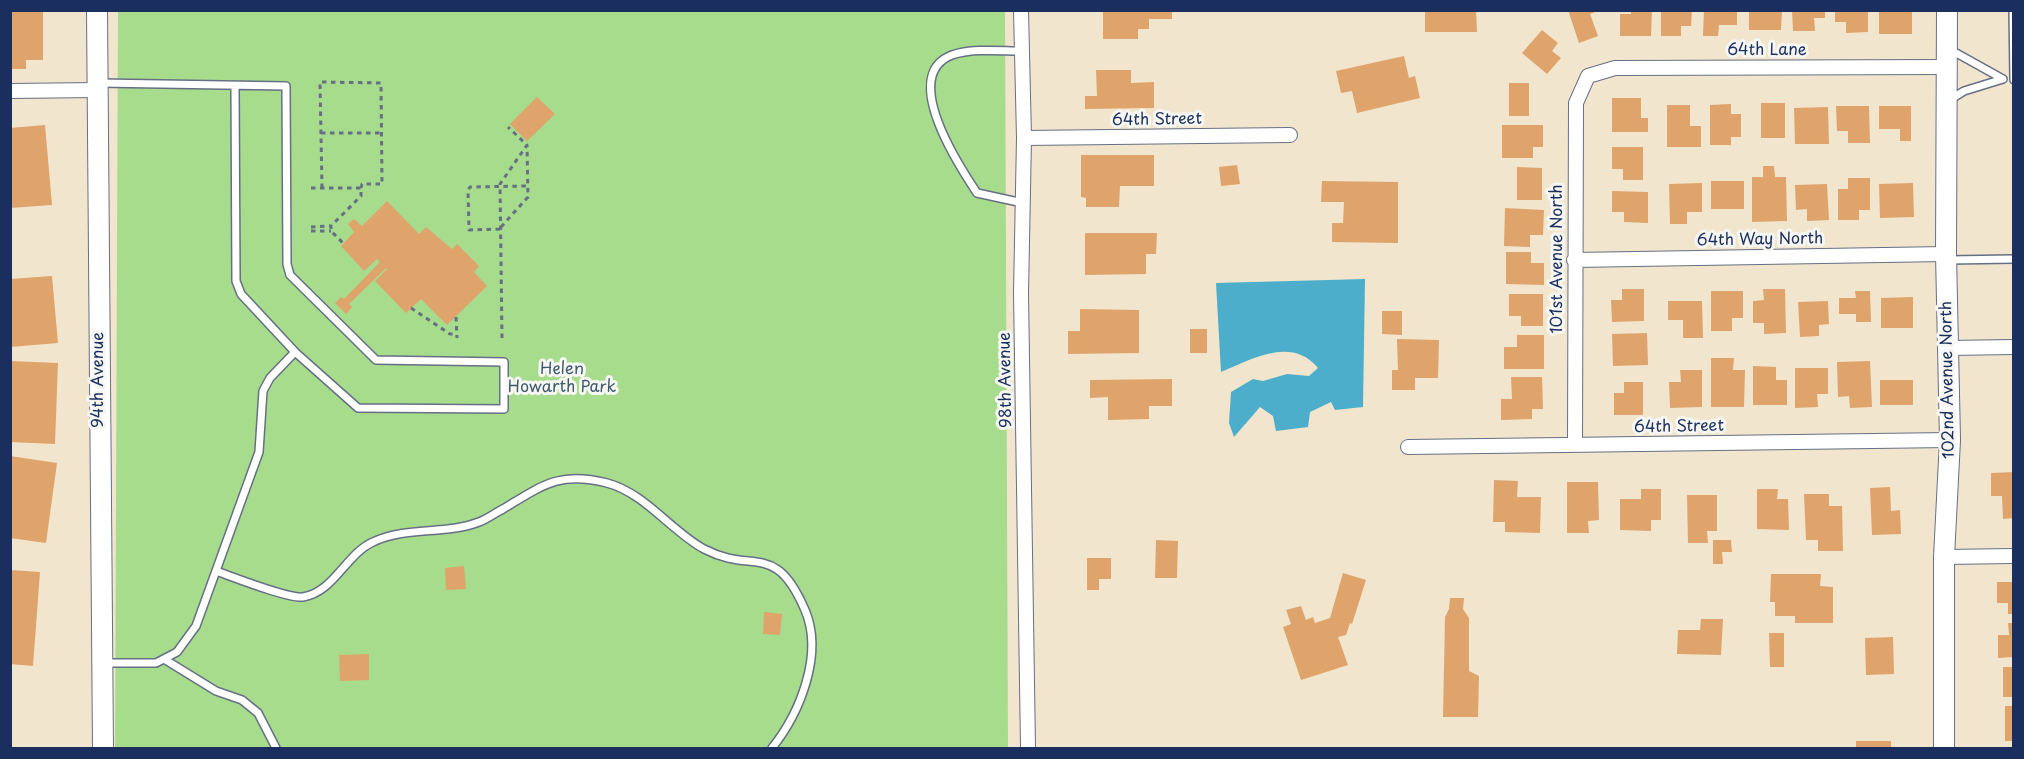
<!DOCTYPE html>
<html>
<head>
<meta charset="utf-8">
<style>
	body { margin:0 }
	#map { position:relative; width:2024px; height:759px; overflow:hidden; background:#f1e5cd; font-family:"Playpen Sans",sans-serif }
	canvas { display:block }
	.frame { position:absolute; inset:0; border:12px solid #1b2f5e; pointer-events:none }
</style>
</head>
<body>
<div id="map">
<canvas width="2024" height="759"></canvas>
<div class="frame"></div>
</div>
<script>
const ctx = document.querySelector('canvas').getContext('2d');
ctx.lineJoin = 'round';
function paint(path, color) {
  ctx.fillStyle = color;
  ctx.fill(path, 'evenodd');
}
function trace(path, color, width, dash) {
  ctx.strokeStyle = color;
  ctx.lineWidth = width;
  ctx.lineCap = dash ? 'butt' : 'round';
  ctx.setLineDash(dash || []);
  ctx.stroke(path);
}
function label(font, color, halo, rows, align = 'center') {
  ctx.font = font + ' "Playpen Sans",sans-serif';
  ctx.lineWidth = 6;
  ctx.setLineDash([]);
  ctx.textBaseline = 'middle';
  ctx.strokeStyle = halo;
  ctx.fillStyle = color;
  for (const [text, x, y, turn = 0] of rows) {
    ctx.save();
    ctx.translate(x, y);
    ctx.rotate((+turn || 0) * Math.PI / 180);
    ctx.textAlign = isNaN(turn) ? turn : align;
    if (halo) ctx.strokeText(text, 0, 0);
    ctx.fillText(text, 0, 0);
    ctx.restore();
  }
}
const green = new Path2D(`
	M118,11H1005L1008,748H115Z`);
const water = new Path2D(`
	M1365,279L1363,407L1335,410L1331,402L1310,412L1308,427L1276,431L1273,416L1260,407L1234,437L1229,423L1231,392L1253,379L1263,381L1287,374L1309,376L1318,368C1292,336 1252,359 1221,372L1216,283Z`);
const building = new Path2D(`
	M1103,10H1172V19H1149V29H1138V39H1103Z
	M1425,10H1476L1477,32H1425Z
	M1568,10H1600L1590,14L1598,36L1579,43Z
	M1631,10H1652L1651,36H1620V14H1631Z
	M1661,10H1692L1691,26H1681V36H1661Z
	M1704,10H1737V25H1719L1718,36H1703Z
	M1749,10H1782L1781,30H1749Z
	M1792,10H1825V18H1814L1815,31H1793Z
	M1835,10H1868V32L1846,33V22H1835Z
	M1879,10H1912V34H1879Z
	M10,12H43V60H26V69H10Z
	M1542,30L1558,43L1552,51L1561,58L1547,74L1522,53Z
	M1404,56L1409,78L1415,76L1420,98L1357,113L1352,91L1341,93L1336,71Z
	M1096,70H1131V83L1154,82V108L1085,109V96H1097Z
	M1509,83H1529V116H1509Z
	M537,97L555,114L527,141L510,124Z
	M1612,98H1641V118H1648V132H1612Z
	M1761,103H1785V138H1761Z
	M1731,104V114H1741V137H1731V145H1710V105Z
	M1667,105H1690V126H1701V147H1667Z
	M1836,106H1869L1870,143H1848V131H1837Z
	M1879,106H1911V141H1900V129H1879Z
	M1828,107L1829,144H1795L1794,108Z
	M45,125L52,205L10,208V128Z
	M1502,125H1543V147H1533V158H1502Z
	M1612,147H1643V180H1623V169H1612Z
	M1081,155H1154V186H1120L1119,207H1086V198L1081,197Z
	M1237,165L1240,184L1221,186L1219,167Z
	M1763,166H1774L1775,177H1786L1787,221L1752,222V177H1763Z
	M1517,167L1542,168V200H1517Z
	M1848,178H1870V210H1859V220H1838V189H1848Z
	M1322,181L1398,182V243L1332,242V223H1343L1344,202H1321Z
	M1711,181H1744V209H1711Z
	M1702,183V212H1687V224H1670L1669,184Z
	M1913,183L1914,217L1880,218L1879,184Z
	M1827,184L1829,220L1807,221V209L1796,210L1795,185Z
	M1612,191L1648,192V223L1624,222V212H1612Z
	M387,201L419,234L426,227L452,249L457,244L479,266L474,272L487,286L447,325L421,299L406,313L375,281L387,269L386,268L349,304L352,307L346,314L335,303L341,297L344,299L380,262L377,259L364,271L341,246L354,232L348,224L354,219L362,226Z
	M1505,208L1544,210L1543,235H1530V247L1504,246Z
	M1085,233H1157L1156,254H1146V274L1085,275Z
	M1506,252H1531V263H1544V285L1506,284Z
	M52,276L58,343L10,347V279Z
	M1622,289H1644V321L1612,322L1611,300H1622Z
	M1763,289H1785L1786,333L1764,334V323H1753V301L1764,300Z
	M1711,291H1743V318H1732V331H1711Z
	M1855,291H1870L1871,322H1856V314H1839V298H1856Z
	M1509,294H1543V326H1521V316H1509Z
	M1913,297V328H1881V298Z
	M1668,301H1702L1703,338H1683V320H1668Z
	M1828,301L1829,324L1819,325V336L1800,337L1798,302Z
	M1080,309L1139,310V353L1068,354V331H1080Z
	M1382,311H1402V335L1382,334Z
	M1190,329H1207V353H1190Z
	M1647,333L1648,365L1613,366L1612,334Z
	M1517,335H1544V369H1504V347H1517Z
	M1397,339L1439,340L1438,378H1415V390H1392V370H1398Z
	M1711,358H1734L1733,370H1745L1744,407H1711Z
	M10,361L58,363L55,444L10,442Z
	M1870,361L1872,407L1850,408L1849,396L1838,397L1837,362Z
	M1753,366L1776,367V380H1787V405H1753Z
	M1795,368H1828V394H1817L1818,407L1795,408Z
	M1680,370H1702V407L1670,408L1669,382H1681Z
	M1511,377H1542L1543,409H1532V419L1501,420V399H1512Z
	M1172,379V406H1149V419L1108,420V397L1090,398V380Z
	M1880,380H1913V405H1880Z
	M1624,382H1643V415H1614V393H1624Z
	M10,456L57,463L46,543L10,538Z
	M2014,472V518L2003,519L2002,496H1991V473Z
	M1494,480L1518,481L1517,497H1541L1540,533L1505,532V522H1493Z
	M1567,482H1598L1599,520L1588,521L1589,533H1567Z
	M1890,487L1891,511L1900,510L1901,534L1872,535L1870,488Z
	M1641,489H1661V520H1651V531L1620,530V499H1641Z
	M1757,489H1778L1777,499H1788L1789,530L1757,529Z
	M1804,494H1829V506H1842L1843,551H1818V540H1806Z
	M1687,495H1717V531H1707L1708,543H1688Z
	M1156,540L1178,541L1177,578H1155Z
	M1713,540H1731L1732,552H1722L1723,564H1713Z
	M1087,558H1111V579H1099V590H1087Z
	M464,566L466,589L446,590L445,568Z
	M10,570L40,572L33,666L10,664Z
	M1343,573L1366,580L1352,624L1350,623L1346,635L1338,637L1348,665L1301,680L1283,627L1291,624L1286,610L1301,606L1306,620L1313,617L1315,623L1330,618Z
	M1771,574H1821L1820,586L1833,587V623H1795V616H1775V602H1770Z
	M1997,582H2014V614H2008V603H1997Z
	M1450,598H1464L1463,609L1469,618V671L1479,676L1478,717H1443L1445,617L1449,609Z
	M764,612L782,614L780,635L763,634Z
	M1701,619H1723L1721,655L1677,654L1678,630H1700Z
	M2008,623H2014V657L1998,658V635H2009Z
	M1769,633H1784V667H1770Z
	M1893,637L1894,674L1866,675L1865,638Z
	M369,654V680L340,681L339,655Z
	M2003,667H2014V697H2003Z
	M2005,706H2014V741H2005Z
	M1856,741H1891V748H1856Z`);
const path = new Path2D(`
	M321,133H381
	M311,188H361V196L331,226V231L343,243
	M322,188L320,82L381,83L382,184H362L361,188
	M311,227L331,226
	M501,227L528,197L527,145
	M500,229L469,230L468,190L470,187L528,186
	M311,231H331
	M411,308L450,334H457
	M456,317L457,338
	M502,338L500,184L527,145L508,127`);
const lane = new Path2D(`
	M2013,10L2014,80
	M1022,51C1000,51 973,48 952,55C899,75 959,166 977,193L1023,203
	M99,83L286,86L287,264L290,275L376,360L504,362V409L358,408L295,352
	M1948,101L1964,91L2003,79L1949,49
	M1948,260L2014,259
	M216,571C233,577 289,599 303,597C334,592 346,554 373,542C407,526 445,535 479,522C487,519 495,513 503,509C543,485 559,471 607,483C645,493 671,531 704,549C754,575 775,540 805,610C824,654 800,713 772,748
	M164,659L216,691L242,700L258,713L276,748
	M104,663H156L177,652L196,626L259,452L263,391L270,378L295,352L241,294L236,281L235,86`);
const street = new Path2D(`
	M1021,10L1024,138L1021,293L1028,748
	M10,91L97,90
	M1024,138L1290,135
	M1574,260L1946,254
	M1947,348L2014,347
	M1575,444L1576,103L1588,76L1615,68L1947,67
	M1408,447L1950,440
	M1944,557L2014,556`);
const secondary = new Path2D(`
	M97,10L103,748
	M1944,748V557L1950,440L1946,254L1947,10`);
const streetNames = [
	["64th Lane",1767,51],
	["64th Street",1157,120,-1],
	["64th Way North",1760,240,-1],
	["101st Avenue North",1558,259,-90],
	["94th Avenue",99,380,-90],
	["98th Avenue",1006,380,-91],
	["102nd Avenue North",1948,380,-91],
	["64th Street",1679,427,-1]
];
const parkNames = [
	["Helen",562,370],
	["Howarth Park",562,388]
];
paint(green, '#a7dc8c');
paint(water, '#4caecb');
paint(building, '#dfa46c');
trace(lane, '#666f85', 10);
trace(street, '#666f85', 16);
trace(secondary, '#666f85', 22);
trace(path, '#666f85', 3, [4.5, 4.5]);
trace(lane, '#fff', 7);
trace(street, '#fff', 14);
trace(secondary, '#fff', 20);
label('16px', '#1b2f5e', '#f6f6f2', streetNames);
label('16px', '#3e5a6a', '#f6f6f2', parkNames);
</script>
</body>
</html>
